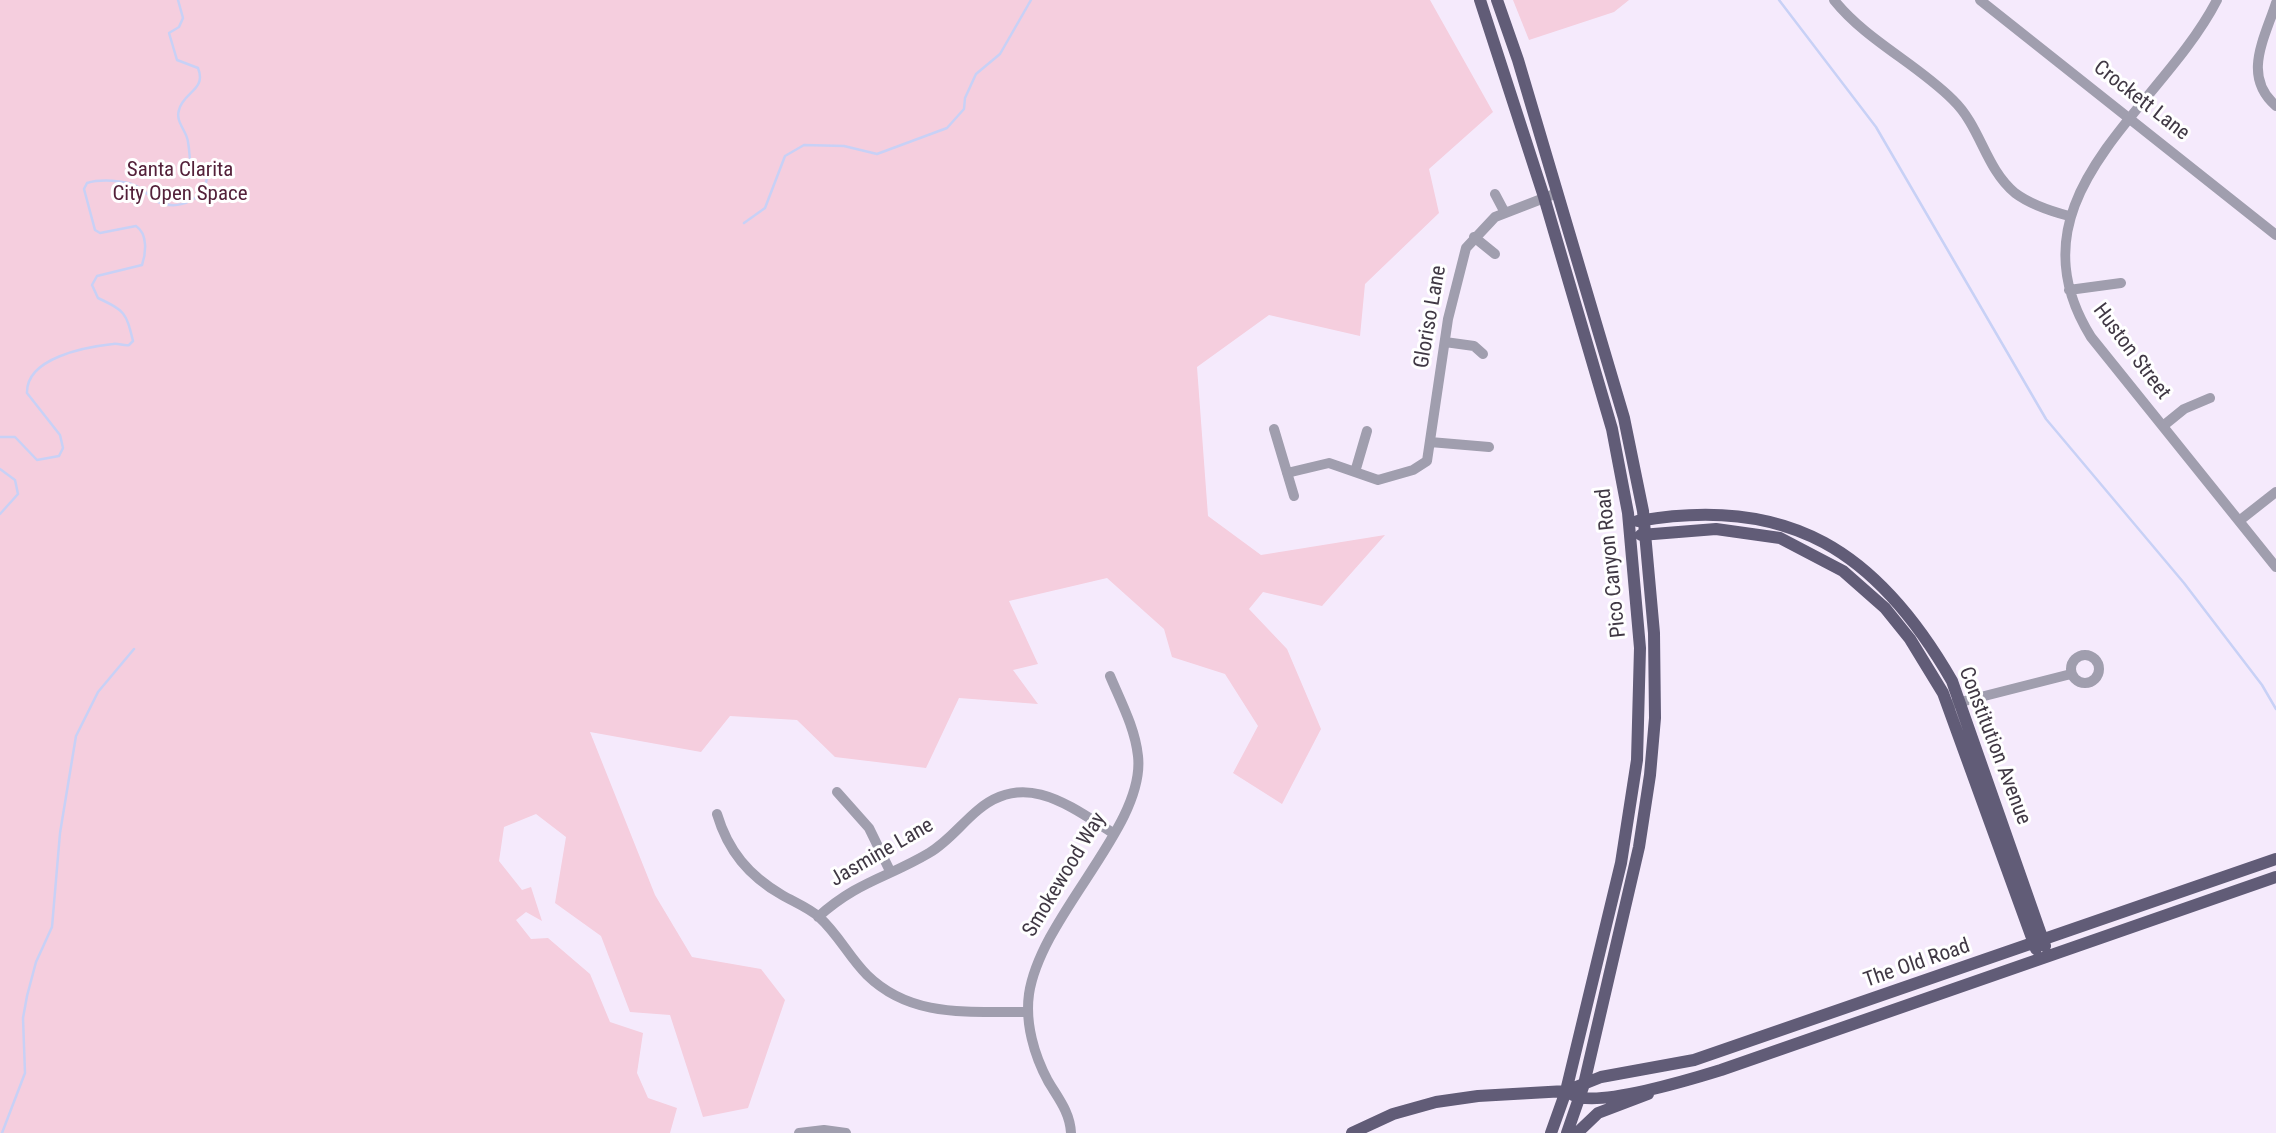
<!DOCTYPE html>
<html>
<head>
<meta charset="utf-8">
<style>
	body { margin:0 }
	canvas { display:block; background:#f5eafc }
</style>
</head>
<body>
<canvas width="2276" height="1133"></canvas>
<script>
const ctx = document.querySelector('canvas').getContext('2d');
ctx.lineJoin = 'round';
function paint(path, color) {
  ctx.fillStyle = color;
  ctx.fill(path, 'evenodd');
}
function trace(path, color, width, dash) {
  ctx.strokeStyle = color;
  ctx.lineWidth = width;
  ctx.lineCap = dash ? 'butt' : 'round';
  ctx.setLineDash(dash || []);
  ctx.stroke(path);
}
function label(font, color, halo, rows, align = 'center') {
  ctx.font = font + ' "Roboto Condensed",sans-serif';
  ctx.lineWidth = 6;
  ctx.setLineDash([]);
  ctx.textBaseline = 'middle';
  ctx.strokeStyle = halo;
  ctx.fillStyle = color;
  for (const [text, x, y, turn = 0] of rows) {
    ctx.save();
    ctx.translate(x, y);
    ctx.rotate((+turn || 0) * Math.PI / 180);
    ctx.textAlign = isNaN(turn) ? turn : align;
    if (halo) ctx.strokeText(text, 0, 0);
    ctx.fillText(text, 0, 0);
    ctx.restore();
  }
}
const green = new Path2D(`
	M0,0H1430L1493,112L1429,169L1439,213L1365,284L1360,336L1269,315L1197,367L1208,516L1261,555L1385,535L1322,606L1263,592L1249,609L1287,649L1321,729L1282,804L1233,773L1258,726L1225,674L1172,657L1164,629L1107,578L1009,601L1038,664L1013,670L1038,704L959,698L926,768L835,757L797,720L730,716L701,752L590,732L655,895L692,957L761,969L785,1000L748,1108L703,1117L670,1015L630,1012L601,936L555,903L566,837L536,814L504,827L499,861L522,890L531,887L542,921L526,912L516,920L531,939L548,938L590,974L610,1022L643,1033L637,1073L648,1098L677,1108L670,1133H0Z
	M1513,0H1629L1614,12L1529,40Z`);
const stream = new Path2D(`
	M1779,0L1876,127L2046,419L2184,583L2262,685L2276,709
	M744,223L765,208L785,156L804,145L844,146L877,154L947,128L964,109L965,98L976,74L1000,54L1031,0
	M0,437H15L37,460L59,456L63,448L60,435L27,393C26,358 85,347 113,344C118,343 124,346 129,345L133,341C126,312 125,311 98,298L92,285L97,276L142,265C146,253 148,234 136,226L100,233L95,230L84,189L87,183C100,179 124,180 136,186C144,189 150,198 158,202C179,211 206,199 207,176L192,170C189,160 190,152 188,142C187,131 175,122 179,110C183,92 207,90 198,68L177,60L169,33L179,27L183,18L178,0
	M0,469L15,480L18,494L0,514
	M2,1133L25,1073L23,1018L27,996L36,962L52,927L60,833L76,736L98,692L134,649`);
const minor = new Path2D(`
	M1834,0C1867,41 1916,63 1953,100C1981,127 1985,168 2015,193C2031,205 2050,211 2069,216
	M1980,0L2276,235
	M2217,0C2160,111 2004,197 2091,337L2276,567
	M2276,3C2264,40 2242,76 2276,106
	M1495,194L1504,211
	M1474,237L1495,254
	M2069,290L2121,283
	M1445,342L1474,346L1483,354
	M2163,426L2184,409L2210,398
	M1274,429L1294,496
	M1430,442L1489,447
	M1355,472L1367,431
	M1287,473L1329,463L1378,480L1413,470L1427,461L1448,319L1466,248L1495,217L1557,193
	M2239,521L2276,492
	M2071 669a14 14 0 1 1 28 0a14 14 0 1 1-28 0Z
	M1953,704L2071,674
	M837,792L869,828L890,871
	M717,814C728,851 749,876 782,895C794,902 809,908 819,917C838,934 849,957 867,975C912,1019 970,1011 1028,1012
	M818,917C858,881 887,878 929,853C948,842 961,824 978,810C1025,770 1070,806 1113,833
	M799,1133L824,1130L846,1133
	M1071,1133C1070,1112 1058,1098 1048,1081C1034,1055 1025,1023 1029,994C1041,915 1146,826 1138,756C1135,728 1121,702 1110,676`);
const major = new Path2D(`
	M1480,0L1544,197L1612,429L1628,513L1640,648L1637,760L1621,863L1566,1091L1551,1133
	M1497,0L1518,60L1624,418L1643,511L1654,633L1655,718L1650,775L1639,847L1584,1084L1567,1133
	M1638,521C1789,494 1878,552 1952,681L2045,946
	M1641,535L1716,529L1780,538L1843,571L1885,608L1910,639L1943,693L2036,949
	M1573,1095C1597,1108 1692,1079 1721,1070L2276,877
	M1352,1133L1393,1114L1436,1102L1478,1096L1566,1091L1601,1077L1694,1060L2276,859
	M1577,1133L1598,1113L1648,1094`);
const streetNames = [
	["Crockett Lane",2141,101,38],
	["Gloriso Lane",1431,317,-80],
	["Huston Street",2131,352,53],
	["Pico Canyon Road",1612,563,-96],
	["Constitution Avenue",1994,746,69],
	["Jasmine Lane",882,853,-30],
	["Smokewood Way",1065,875,-59],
	["The Old Road",1917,964,-19]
];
const parkNames = [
	["Santa Clarita",180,171],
	["City Open Space",180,195]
];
paint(green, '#f5cede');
trace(stream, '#c8d1f6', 2.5);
trace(minor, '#a09eae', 10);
trace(major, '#615c77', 12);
label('21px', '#403844', '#fff', streetNames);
label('21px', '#54213a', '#fff', parkNames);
</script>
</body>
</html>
